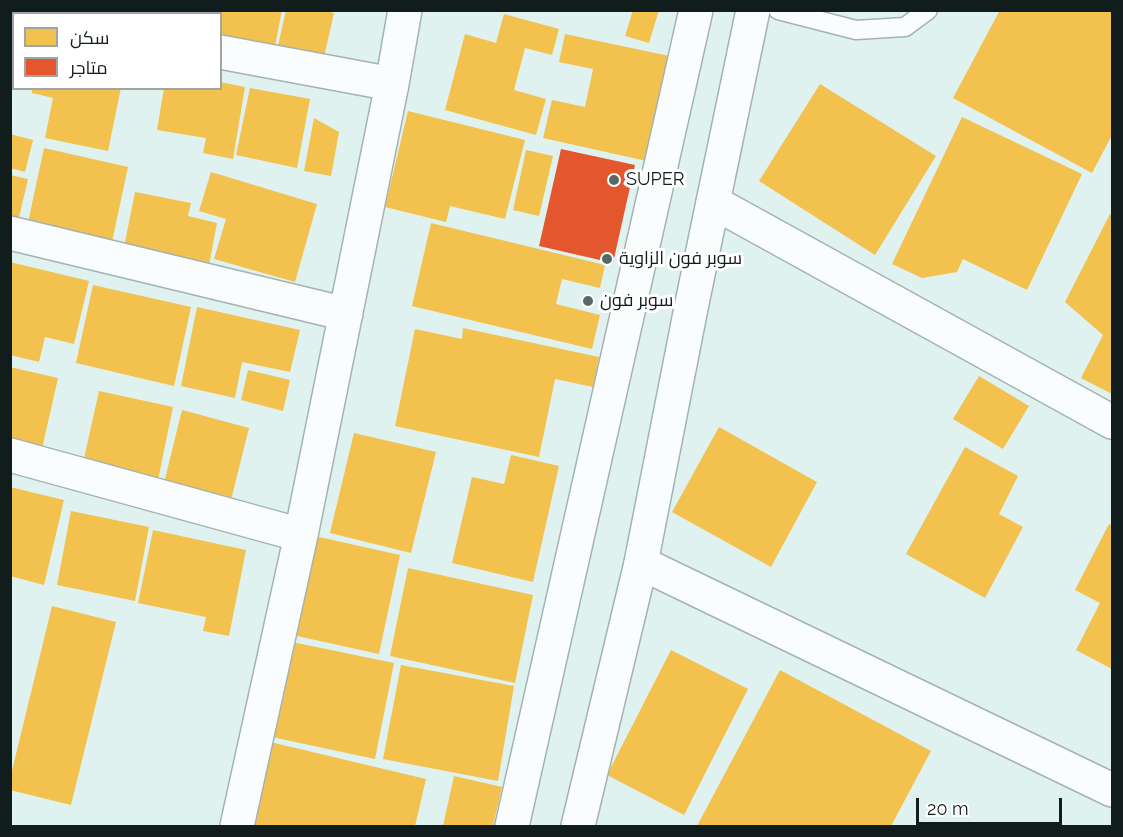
<!DOCTYPE html>
<html>
<head>
<meta charset="utf-8">
<style>
	body { margin:0 }
	#map { position:relative; width:1123px; height:837px; overflow:hidden; background:#dff2ef; font-family:Raleway,Cairo,sans-serif }
	canvas { display:block }
	.frame { position:absolute; inset:0; border:12px solid #111d1c; pointer-events:none }
	.legend { position:absolute; left:12px; top:12px; width:210px; height:78px; box-sizing:border-box; background:#fff; border:2px solid #a0a5a4; margin:0; padding:8px 10px; list-style:none; font-size:18px; color:#111d1c }
	.legend li { display:flex; align-items:center; gap:12px; height:30px }
	.legend b { width:30px; border:2px solid #a0a5a4 }
	.scale { position:absolute; left:916px; top:798px; width:146px; height:27px; box-sizing:border-box; border:3px solid #111d1c; border-top:0; padding-left:8px; font-size:18px; line-height:21px; white-space:nowrap; color:#111d1c; -webkit-text-stroke:4px #fff; paint-order:stroke }
</style>
</head>
<body>
<div id="map">
<canvas width="1123" height="837"></canvas>
<div class="frame"></div>
<ul class="legend">
<li><b style="height:16px;background:#f2c14e"></b>سكن</li>
<li><b style="height:16px;background:#e4572e"></b>متاجر</li>
</ul>
<div class="scale">20 m</div>
</div>
<script>
const ctx = document.querySelector('canvas').getContext('2d');
ctx.lineJoin = 'round';
function paint(path, color) {
  ctx.fillStyle = color;
  ctx.fill(path, 'evenodd');
}
function trace(path, color, width, dash) {
  ctx.strokeStyle = color;
  ctx.lineWidth = width;
  ctx.lineCap = dash ? 'butt' : 'round';
  ctx.setLineDash(dash || []);
  ctx.stroke(path);
}
function label(font, color, halo, rows, align = 'center') {
  ctx.font = font + ' Raleway,Cairo,sans-serif';
  ctx.lineWidth = 6;
  ctx.setLineDash([]);
  ctx.textBaseline = 'middle';
  ctx.strokeStyle = halo;
  ctx.fillStyle = color;
  for (const [text, x, y, turn = 0] of rows) {
    ctx.save();
    ctx.translate(x, y);
    ctx.rotate((+turn || 0) * Math.PI / 180);
    ctx.textAlign = isNaN(turn) ? turn : align;
    if (halo) ctx.strokeText(text, 0, 0);
    ctx.fillText(text, 0, 0);
    ctx.restore();
  }
}
const homes = new Path2D(`
	M100,10H135L134,14H108Z
	M145,10H282L273,57L220,46V14H144Z
	M286,10H324L334,13L321,70L275,59Z
	M633,10H659L649,43L625,36Z
	M1000,10H1112V135L1092,173L953,98Z
	M504,14L559,29L552,55L525,48L514,90L546,99L536,135L445,110L465,34L496,43Z
	M565,34L674,57L651,162L543,138L552,100L585,107L593,69L559,62Z
	M220,82L245,87L233,159L203,153L206,138L157,130L164,88H220Z
	M820,84L936,156L875,255L759,181Z
	M32,88H121L108,151L45,138L53,98L32,93Z
	M250,88L310,99L297,168L236,155Z
	M408,111L525,140L505,219L450,206L446,222L385,207Z
	M962,117L1082,174L1027,290L963,259L957,272L922,278L892,264Z
	M314,118L339,132L331,176L304,171Z
	M10,134L33,140L25,172L10,168Z
	M44,148L128,167L110,251L26,232Z
	M526,150L553,156L539,216L513,210Z
	M211,172L317,204L295,282L214,259L226,219L199,211Z
	M10,175L28,179L16,230L10,229Z
	M135,192L191,203L188,216L217,223L209,265L124,247Z
	M1110,214L1112,216V394L1081,378L1103,335L1065,302Z
	M431,223L605,265L600,288L562,279L556,304L600,315L592,349L412,306Z
	M10,262L89,281L74,344L45,337L39,362L10,355Z
	M93,285L191,307L174,386L76,363Z
	M197,307L300,330L290,372L242,362L235,398L181,386Z
	M463,328L599,357L593,387L555,379L539,457L395,426L415,329L462,339Z
	M10,367L58,378L41,453L10,445Z
	M248,370L290,380L283,411L241,400Z
	M979,376L1029,406L1003,449L953,419Z
	M99,391L173,407L158,480L83,463Z
	M182,410L249,428L231,500L164,483Z
	M719,427L817,482L771,567L672,512Z
	M354,433L436,452L411,553L330,533Z
	M965,447L1018,476L999,514L1023,527L985,598L906,554Z
	M511,455L559,466L533,582L452,563L472,477L504,484Z
	M10,487L64,500L44,585L10,576Z
	M71,511L149,527L135,601L57,585Z
	M1109,524L1112,526V669L1076,650L1100,603L1075,590Z
	M153,530L246,550L229,636L203,631L206,617L138,603Z
	M310,535L400,555L379,654L288,634Z
	M408,568L533,595L515,683L390,656Z
	M52,606L116,622L71,805L10,790V779Z
	M287,641L394,663L375,759L267,736Z
	M671,650L748,689L684,815L607,775Z
	M401,665L514,686L498,781L383,759Z
	M780,670L931,751L891,826H697Z
	M266,741L426,779L415,826H246Z
	M454,776L502,787L493,826H443Z`);
const shops = new Path2D(`
	M561,149L635,165L613,263L539,246Z`);
const service = new Path2D(`
	M778,10L856,30L905,27L928,10`);
const minor = new Path2D(`
	M10,13L14,14
	M220,52L392,84
	M713,202L1112,422
	M10,233L346,314
	M10,455L301,535
	M641,563L1112,790
	M237,826L301,535L392,84L405,10`);
const primary = new Path2D(`
	M512,826L696,10
	M578,826L641,563L691,308L753,10`);
const markers = [
	[614,180,6,"#596866"],
	[607,259,6,"#596866"],
	[588,301,6,"#596866"]
];
const poiNames = [
	["SUPER",626,180],
	["سوبر فون الزاوية",619,259],
	["سوبر فون",600,301]
];
paint(homes, '#f2c14e');
paint(shops, '#e4572e');
trace(service, '#a4b3b1', 21);
trace(minor, '#a4b3b1', 36);
trace(primary, '#a4b3b1', 36);
trace(service, '#fafdfd', 18);
trace(minor, '#fafdfd', 33);
trace(primary, '#fafdfd', 33);
for (const [x, y, r, color] of markers) {
  const dot = new Path2D();
  dot.arc(x, y, r, 0, 2 * Math.PI);
  ctx.fillStyle = color;
  ctx.fill(dot);
  trace(dot, '#fff', 2);
}
label('18px', '#111d1c', '#fff', poiNames, 'left');
</script>
</body>
</html>
